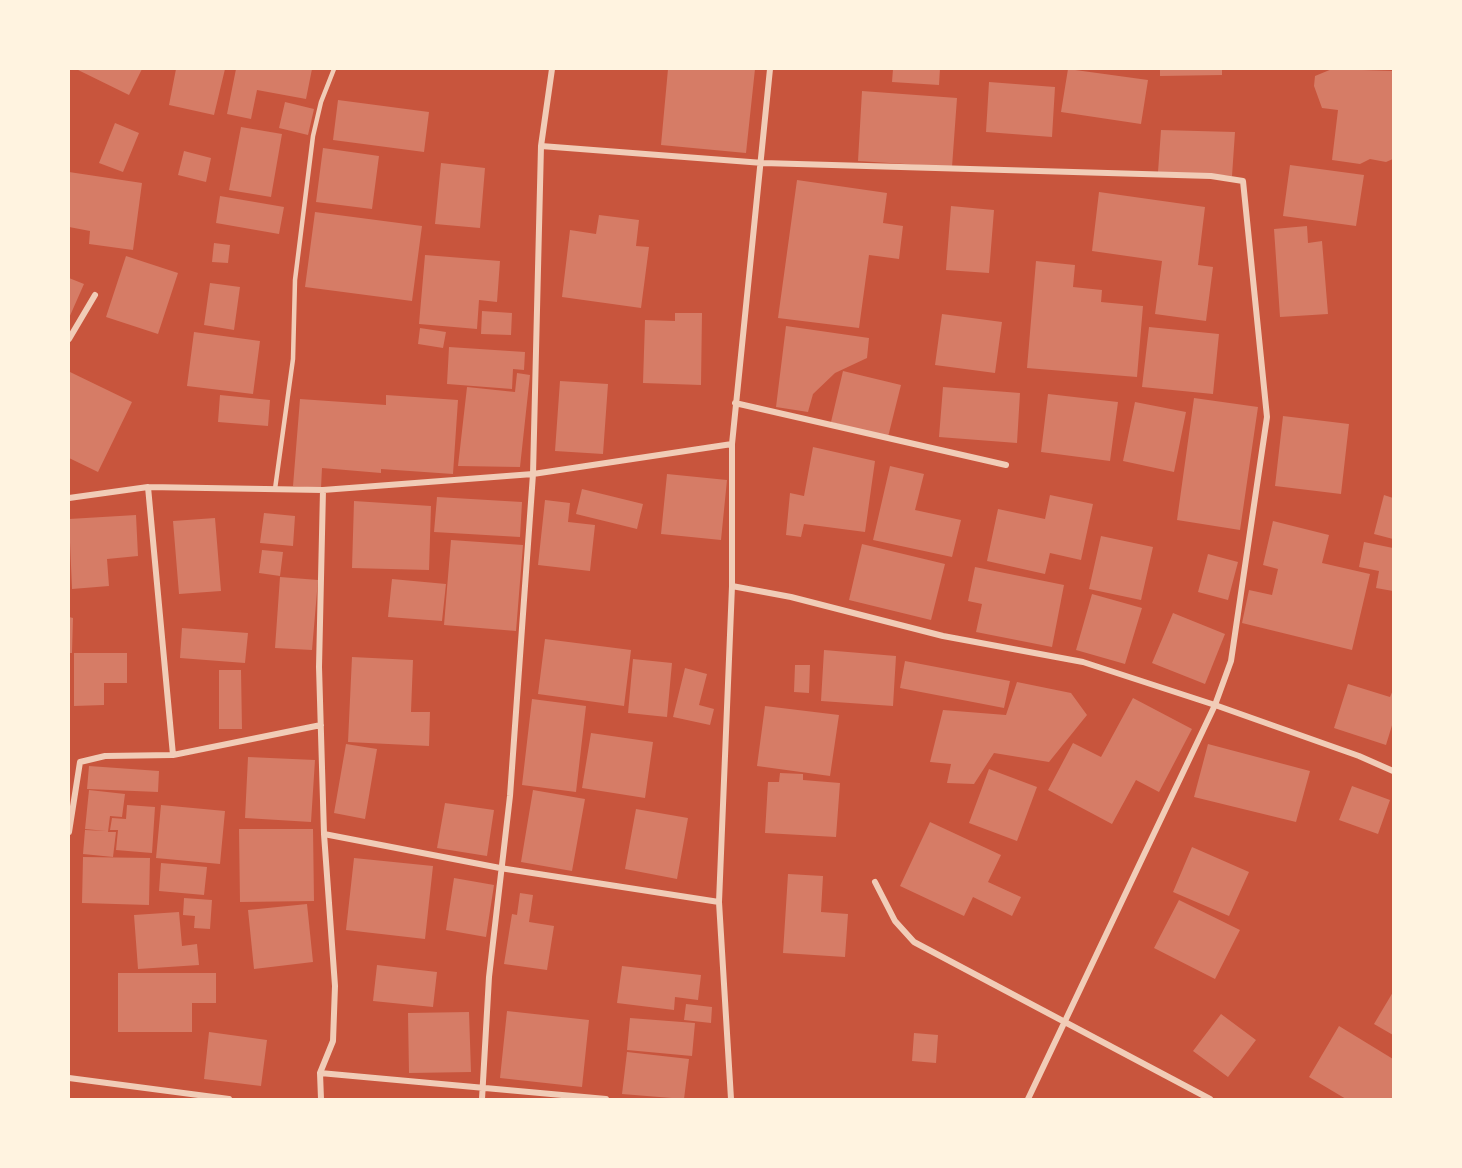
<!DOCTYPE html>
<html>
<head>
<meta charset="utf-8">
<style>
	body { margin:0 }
	#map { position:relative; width:1462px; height:1168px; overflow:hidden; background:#c8553d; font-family:"Fira Sans",sans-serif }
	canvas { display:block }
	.frame { position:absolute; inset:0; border:70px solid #fff3e0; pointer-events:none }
</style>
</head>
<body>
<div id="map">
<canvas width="1462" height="1168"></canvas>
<div class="frame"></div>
</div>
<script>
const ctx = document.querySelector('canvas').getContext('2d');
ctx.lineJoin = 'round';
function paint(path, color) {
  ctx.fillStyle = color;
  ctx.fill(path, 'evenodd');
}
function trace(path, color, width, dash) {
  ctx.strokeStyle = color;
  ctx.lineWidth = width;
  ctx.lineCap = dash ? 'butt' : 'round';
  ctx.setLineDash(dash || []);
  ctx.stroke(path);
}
const building = new Path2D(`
	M76,69H142L129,95Z
	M176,69H225L214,115L169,105Z
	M236,69H312L306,99L257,90L251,119L227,114Z
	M668,69H755L746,153L661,145Z
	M893,69H940L939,85L892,82Z
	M1068,69L1148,80L1141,124L1061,112Z
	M1160,69H1222V75L1160,76Z
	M1332,69L1393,71V159L1386,162L1370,159L1360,164L1332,160L1338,110L1322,108L1314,86L1315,76Z
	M989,82L1055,87L1052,137L986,132Z
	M862,91L957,98L952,167L858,161Z
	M338,100L429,112L424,152L333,140Z
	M285,102L314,109L308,135L279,128Z
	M115,123L139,133L123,172L99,163Z
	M241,127L282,134L271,197L229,190Z
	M1161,130L1235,132L1232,176L1158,172Z
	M323,148L379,156L372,209L316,202Z
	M184,151L211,158L206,182L178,175Z
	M441,163L485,168L480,228L435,224Z
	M1290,165L1364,175L1356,226L1283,216Z
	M69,172L142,183L133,250L89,244L90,231L69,227Z
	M797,180L887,193L883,223L903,226L899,259L869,255L859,328L778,318Z
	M1099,192L1205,207L1198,265L1213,267L1206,321L1155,314L1162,261L1092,251Z
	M220,196L284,207L279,234L216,223Z
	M951,206L994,210L989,273L946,270Z
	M315,212L422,226L412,301L305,287Z
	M599,215L639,220L636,246L649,247L641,308L562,297L570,230L596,234Z
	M1307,226L1308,243L1322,241L1328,314L1280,317L1274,229Z
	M214,243L230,245L228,263L212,262Z
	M425,255L500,261L497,302L479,300L477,329L419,324Z
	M126,256L178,273L158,334L106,317Z
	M1036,261L1075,265L1073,287L1102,290L1101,302L1143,306L1137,377L1027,368Z
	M69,278L84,284L69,318Z
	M210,283L240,287L234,330L204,325Z
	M482,311L512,313L511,335L481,334Z
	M675,313H702L701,385L643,383L645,320L675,321Z
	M942,314L1002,322L995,373L935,365Z
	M786,326L869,338L867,358L835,373L813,394L808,412L776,407Z
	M1149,327L1219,334L1213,394L1142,387Z
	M420,328L446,332L443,348L418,344Z
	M194,332L260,341L253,394L187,386Z
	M449,347L525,352L524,370L513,369L512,389L447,384Z
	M843,371L901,385L888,437L831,422Z
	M70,372L132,402L98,472L69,458Z
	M517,373L530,375L520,467L458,466L467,387L515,392Z
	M560,381L608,384L603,454L555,451Z
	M943,387L1020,393L1017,443L939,437Z
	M1048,394L1118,402L1110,461L1041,452Z
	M220,395L270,400L268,426L218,422Z
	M386,395L458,400L453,474L381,469V473L322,468L321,488L293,486L300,399L386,405Z
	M1194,398L1258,407L1240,530L1177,520Z
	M1135,402L1186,412L1174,472L1123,461Z
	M1283,416L1349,424L1341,494L1275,486Z
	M813,447L875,461L865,532L804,524L801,537L786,535L790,493L804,496Z
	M890,466L924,474L915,510L961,520L952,557L873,540Z
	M667,474L727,480L721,540L661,534Z
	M582,489L643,504L637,529L576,514Z
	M1050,495L1093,504L1081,560L1050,553L1045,574L987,561L998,509L1045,519Z
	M1384,495L1393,498V539L1374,534Z
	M437,497L522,502L520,537L434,532Z
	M545,500L570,503L568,522L595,525L590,571L538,565Z
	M354,501L431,506L429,570L352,568Z
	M264,513L295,516L293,546L260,543Z
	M136,515L138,556L107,559L109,586L72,589L69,519Z
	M215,518L221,591L179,594L173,521Z
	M1273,521L1329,535L1322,563L1370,574L1352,650L1242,623L1249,590L1272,595L1278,569L1263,565Z
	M1101,536L1153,547L1141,600L1089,589Z
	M451,540L523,545L516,631L444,625Z
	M1364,542L1393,548V591L1376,588L1379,571L1359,567Z
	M862,544L945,564L931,620L849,600Z
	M262,550L283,552L280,576L259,573Z
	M1208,554L1238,562L1228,600L1198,592Z
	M975,567L1064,585L1052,647L976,632L982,604L968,601Z
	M280,577L318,580L312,650L275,648Z
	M392,579L446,584L442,621L388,617Z
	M1092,594L1142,608L1125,664L1076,650Z
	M1173,613L1225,634L1205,684L1152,663Z
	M69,617L73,618L72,653H69Z
	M182,628L248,633L245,663L180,658Z
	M545,639L631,650L624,706L538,694Z
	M824,650L896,656L893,706L821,701Z
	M74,653H127V683H104V705L74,706Z
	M352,657L413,660L411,712H430L429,746L348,742Z
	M633,659L672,663L667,717L628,713Z
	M905,661L1010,681L1004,708L900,688Z
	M795,665H810L809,693L794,692Z
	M685,668L707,674L699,705L714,709L710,725L673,717Z
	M219,670H241L242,729H219Z
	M1017,682L1071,693L1087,715L1049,762L994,753L974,784L947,783L951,764L930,762L943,710L1006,715Z
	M1348,684L1390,697L1393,690V722L1386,745L1334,728Z
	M1133,698L1192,729L1159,792L1136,780L1112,824L1048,790L1073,743L1101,757Z
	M532,699L586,706L576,792L522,785Z
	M765,706L839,715L830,776L757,766Z
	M591,733L653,742L645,798L582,788Z
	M346,744L377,749L365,819L334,813Z
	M1208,744L1310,771L1296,822L1194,797Z
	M248,757L315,760L311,822L245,818Z
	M89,766L159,771L158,792L87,789Z
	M989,769L1037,787L1017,841L969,823Z
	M780,773L803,774V780L840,783L836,837L765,833L768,782H779Z
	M1352,786L1390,800L1378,834L1339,820Z
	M89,790L125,794L122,817L110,816L108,832H116L113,857L83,854L85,830L106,831L85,829Z
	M533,790L585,799L572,871L521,862Z
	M445,803L494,810L487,856L437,848Z
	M127,805L155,807L152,853L116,850L118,830H110L112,818L126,819Z
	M161,805L225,811L220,864L156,858Z
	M636,809L688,818L677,879L625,869Z
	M930,822L1001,855L988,882L1021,897L1012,916L973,897L964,916L900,886Z
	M239,829H313L314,901L240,902Z
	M1192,847L1249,872L1229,916L1173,892Z
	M83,857L150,858L149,905L82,903Z
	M354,858L433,866L425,939L346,930Z
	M161,863L207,867L204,895L159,891Z
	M788,874L823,876L821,912L848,914L845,957L783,953Z
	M454,878L494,885L486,937L446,930Z
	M520,893L533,895L529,922L554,926L547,970L504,964L512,914L517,915Z
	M184,898L212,900L210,929L194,928L195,916L183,915Z
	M1179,900L1240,930L1215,979L1154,948Z
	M307,904L313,962L254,969L248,910Z
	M179,912L182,946L197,944L199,965L138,969L134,915Z
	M377,965L437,972L433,1007L373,1001Z
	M622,966L701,975L698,1000L675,997L674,1010L617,1003Z
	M118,973H216V1003H192V1032H118Z
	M1393,992V1035L1374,1024Z
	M686,1004L712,1007L711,1023L684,1020Z
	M507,1011L589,1020L582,1087L500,1078Z
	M469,1012L471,1072L409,1073L408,1013Z
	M1221,1014L1256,1040L1228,1077L1193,1051Z
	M630,1018L695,1023L692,1056L627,1050Z
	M1339,1026L1393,1059V1099H1346L1309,1077Z
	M209,1032L267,1040L261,1086L204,1079Z
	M914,1033L938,1035L936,1063L912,1061Z
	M627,1052L689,1059L684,1099L622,1094Z`);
const service = new Path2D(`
	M275,489L293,359L295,280L313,136L321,102L334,69`);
const minor = new Path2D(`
	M541,146L763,163L1211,176L1243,181L1267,417L1231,661L1215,705L1028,1099
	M69,339L95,295
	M735,403L1006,465
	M148,487L173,755
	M69,498L148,487L323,490L533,474L732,444
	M732,586L791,597L943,636L1083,662L1215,705L1359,756L1393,771
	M69,832L80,762L105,756L173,755L321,725
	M324,834L500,868L719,902
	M875,882L895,921L914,942L1210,1099
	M320,1073L606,1099
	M69,1078L229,1099
	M321,1099L320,1073L333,1041L335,986L324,834L319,667L323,490
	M482,1099L489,977L510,796L533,474L541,146L552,69
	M731,1099L719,902L732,586V444L770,69`);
paint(building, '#d67c66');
trace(service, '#f1ccb7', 4.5);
trace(minor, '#f1ccb7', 6);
</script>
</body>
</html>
